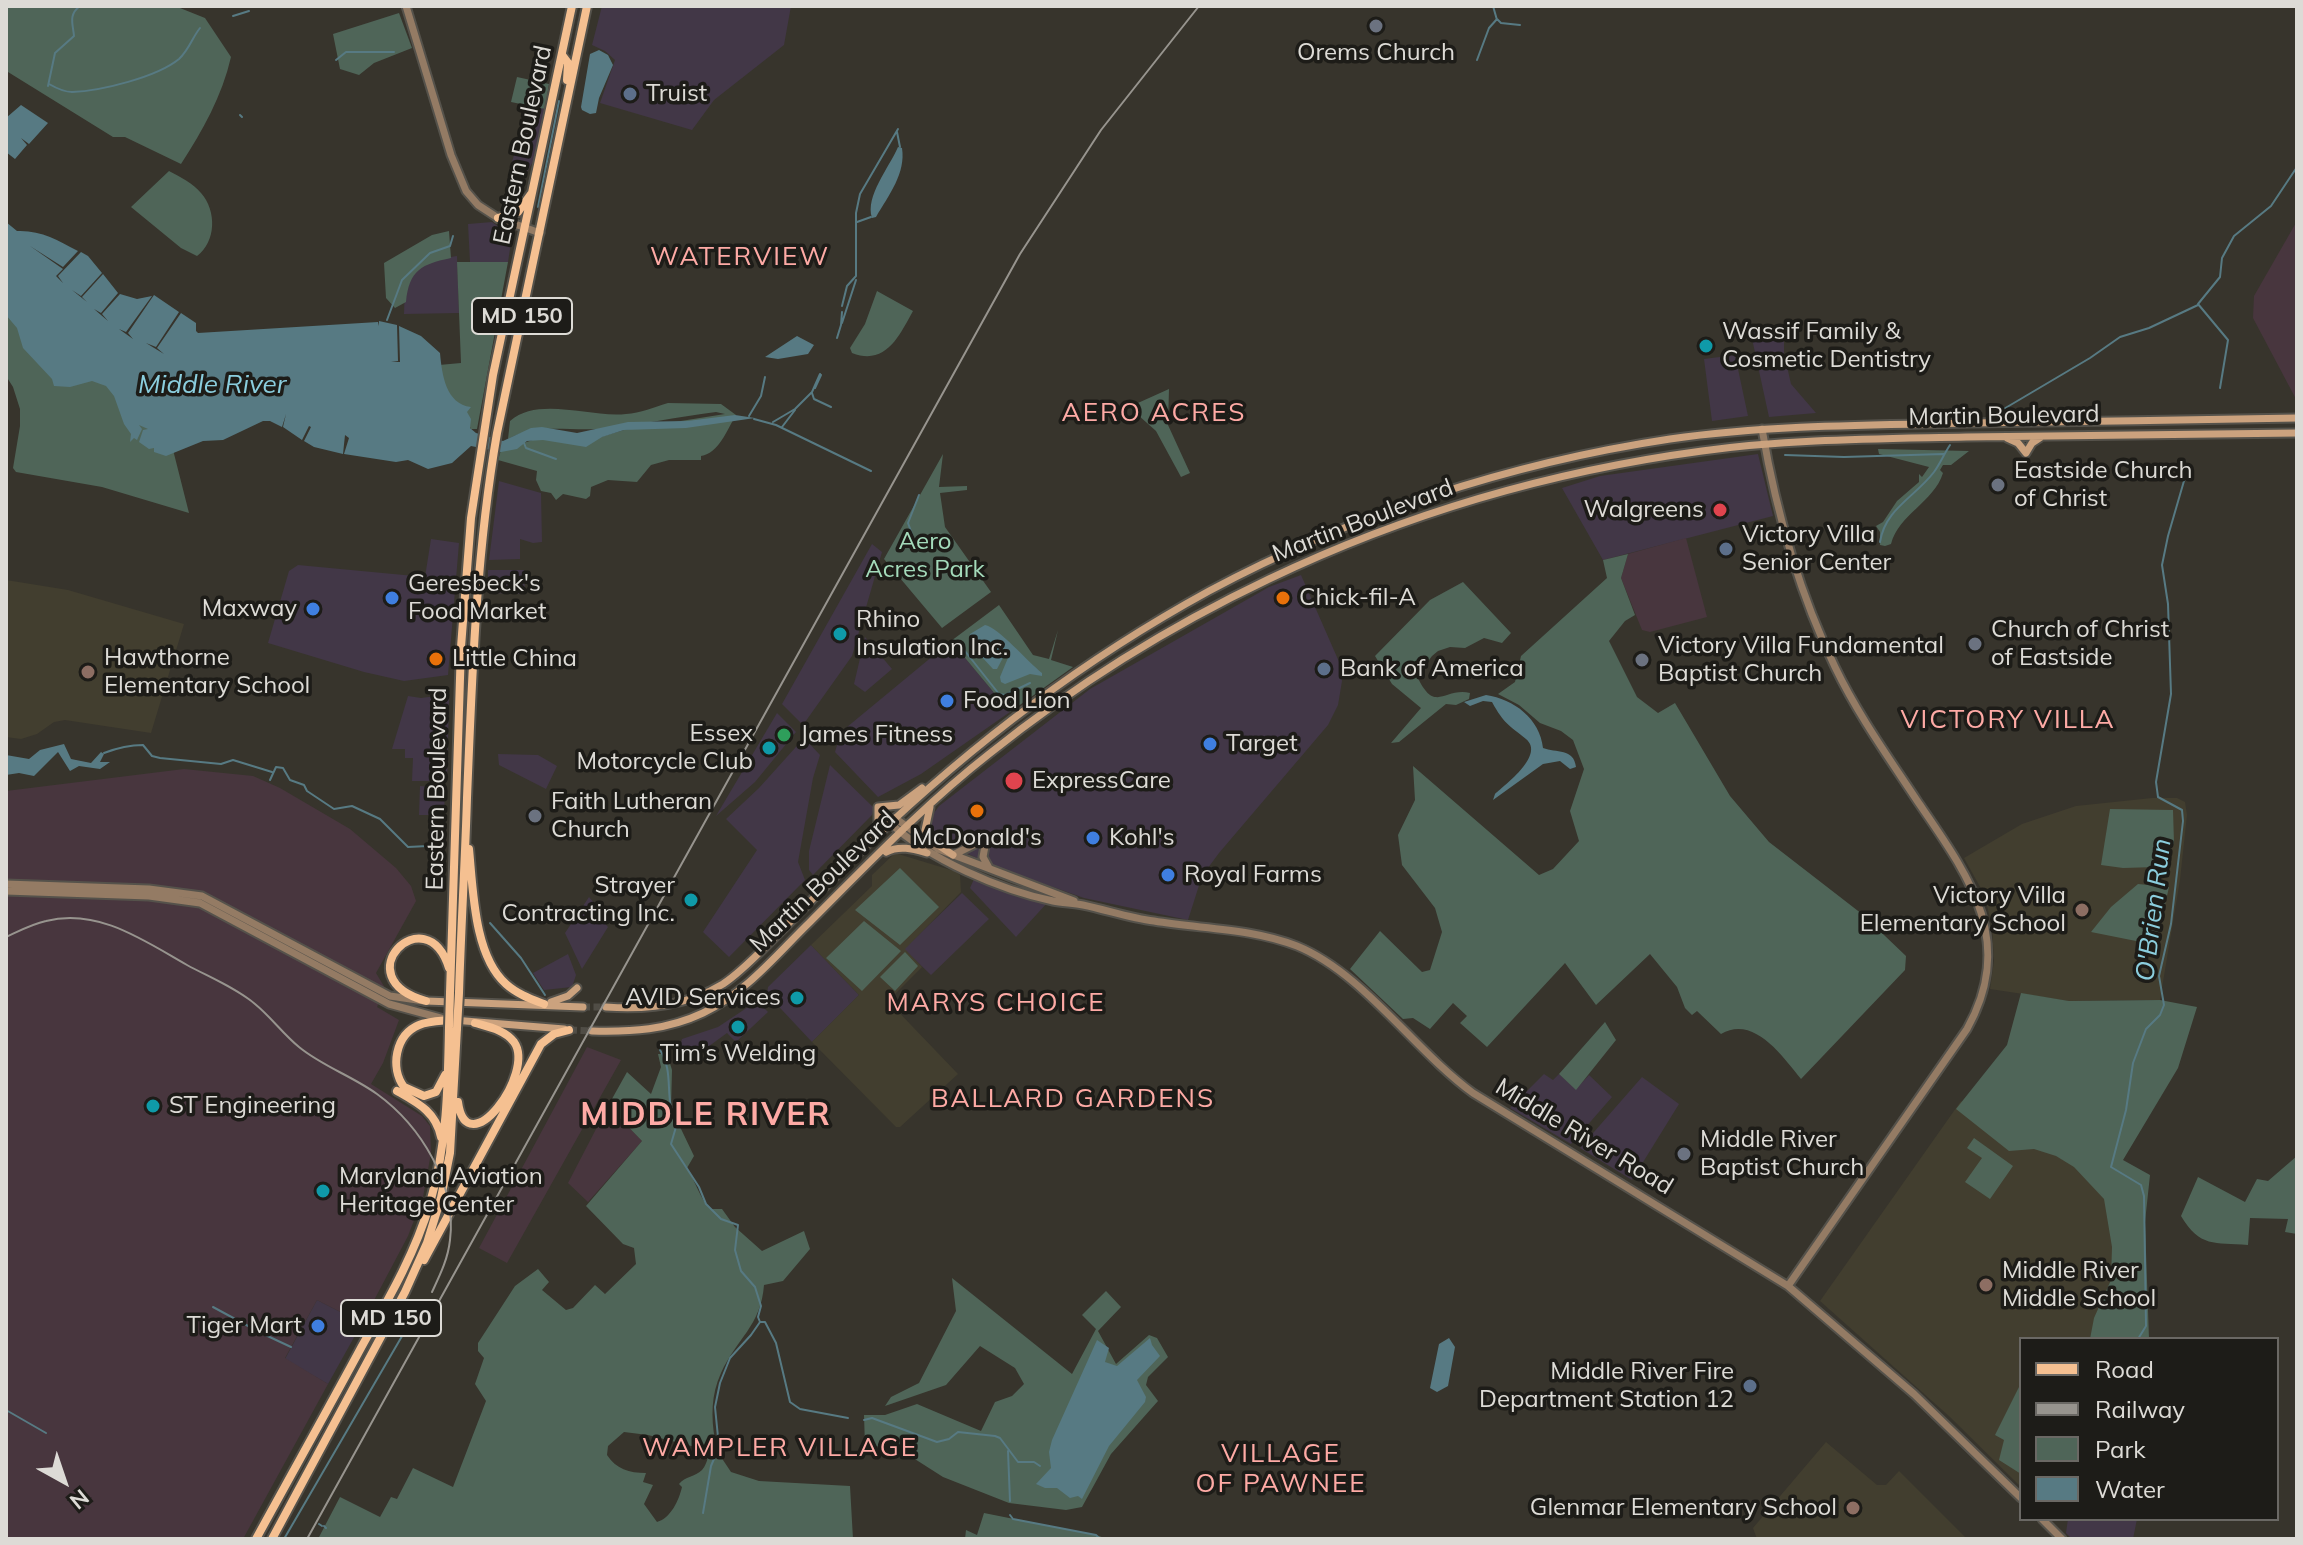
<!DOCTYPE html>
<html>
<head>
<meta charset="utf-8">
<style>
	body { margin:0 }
	#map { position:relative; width:2303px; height:1545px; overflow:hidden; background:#37342c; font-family:Mulish,sans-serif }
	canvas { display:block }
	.frame { position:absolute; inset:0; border:8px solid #dddbd6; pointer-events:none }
	.legend { position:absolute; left:2019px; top:1337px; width:260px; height:184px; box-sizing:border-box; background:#1d1c18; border:2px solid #6a6864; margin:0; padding:10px 14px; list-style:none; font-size:24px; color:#dddbd6 }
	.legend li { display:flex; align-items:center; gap:16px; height:40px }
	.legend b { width:40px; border:2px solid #6a6864 }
	.north { position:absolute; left:24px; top:1441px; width:80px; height:80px; -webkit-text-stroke:6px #1d1c18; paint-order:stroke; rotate:140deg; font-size:22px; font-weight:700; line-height:32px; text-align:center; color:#dddbd6 }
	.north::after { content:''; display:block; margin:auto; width:28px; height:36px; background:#dddbd6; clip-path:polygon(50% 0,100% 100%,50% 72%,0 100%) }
</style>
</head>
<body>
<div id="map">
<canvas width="2303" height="1545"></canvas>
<div class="frame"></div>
<ul class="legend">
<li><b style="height:10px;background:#f5c091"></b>Road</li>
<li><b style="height:10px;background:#97948e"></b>Railway</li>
<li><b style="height:22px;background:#4f6558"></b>Park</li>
<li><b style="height:22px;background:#577a83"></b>Water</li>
</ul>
<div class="north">N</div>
</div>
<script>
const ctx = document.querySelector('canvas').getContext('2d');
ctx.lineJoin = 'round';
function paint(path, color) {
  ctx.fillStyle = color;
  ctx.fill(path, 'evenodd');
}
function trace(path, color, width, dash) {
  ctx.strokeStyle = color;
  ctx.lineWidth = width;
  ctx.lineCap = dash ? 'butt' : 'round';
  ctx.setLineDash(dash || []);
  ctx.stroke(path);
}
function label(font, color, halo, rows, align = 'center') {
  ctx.font = font + ' Mulish,sans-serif';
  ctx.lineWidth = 7;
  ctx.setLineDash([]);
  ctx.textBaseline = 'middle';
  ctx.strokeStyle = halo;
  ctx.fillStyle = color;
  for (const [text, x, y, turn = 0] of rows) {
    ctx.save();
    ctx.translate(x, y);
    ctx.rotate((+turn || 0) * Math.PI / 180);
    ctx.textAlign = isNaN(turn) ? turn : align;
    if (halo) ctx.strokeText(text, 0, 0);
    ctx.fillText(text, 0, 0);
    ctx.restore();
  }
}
const commercial = new Path2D(`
	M602,6H791L784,45L714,100L692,130L600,103L615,60L605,51L592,45Z
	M528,105L545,109L536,157L525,175L512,162Z
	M492,222L512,236L508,262H470L468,224Z
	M457,256L459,313L404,314L405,284L425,261Z
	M1784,327V353L1791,384L1816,413L1769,417L1751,334L1752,330Z
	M1735,355L1748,416L1712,421L1704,359Z
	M1758,454L1773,516L1603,560L1562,488L1600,476Z
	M499,481L541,493L542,542L533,543L520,539V559L489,560Z
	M431,539L459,543L448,675L404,681L364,672L268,643L289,571L298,565L425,577Z
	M872,544L882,552L852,656L803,725L782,704Z
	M488,570H524L525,594L488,593Z
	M1301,575L1340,664L1342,681L1338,705L1328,725L1219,853L1202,876L1188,920L1084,898L999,868L948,845L934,835L929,820L939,806L1090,689L1269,587Z
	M865,637L892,669L865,692L854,684Z
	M951,641L1010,712L921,774L878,797L835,752L841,732Z
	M444,695L449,698L447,781H412L413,758H405V749H392L408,696L421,698Z
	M777,713L796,732L755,782L716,816Z
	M804,738L820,755L813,778L798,862L805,880L729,957L703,932L757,850L726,819L759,788Z
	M498,754L538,755L557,766L546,789L499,765Z
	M830,765L874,808L872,815L813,875L809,870V851Z
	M420,786L445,788L444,815H419Z
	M974,879L1048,902L1016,937L970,888Z
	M962,893L989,919L931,975L904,949Z
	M589,897L595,904L593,910L608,927L582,969L565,933Z
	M811,945L859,995L812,1042L767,994L768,987Z
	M568,954L576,975L572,987L544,990L533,973Z
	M754,1003L760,1004L768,1012L736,1042L727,1033L690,1060L680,1047L682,1039L718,1027Z
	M1544,1074L1553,1080L1559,1074L1576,1089L1589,1075L1612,1097L1571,1144L1510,1108Z
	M1642,1077L1679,1104L1632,1180L1580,1148Z
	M317,1300L362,1323L328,1384L285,1359Z
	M2068,1519H2137L2133,1539H2072L2066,1533Z`);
const industrial = new Path2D(`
	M2297,221V401L2253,318L2254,296Z
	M1686,538L1707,617L1650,632L1642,630L1621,578L1628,554Z
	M184,769L253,776L280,788L350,829L396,868L411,886L416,901L376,973L385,988L377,1007L399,1020L383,1063L371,1084L422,1116L430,1126L431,1153L423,1197L408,1236L362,1323L317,1300L285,1358L328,1384L243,1539H6V791Z
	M587,1047L621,1060L507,1263L479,1248Z
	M608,1106L642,1141L588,1202L568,1183Z`);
const built = new Path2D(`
	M6,580L68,590L184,624L151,733L65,720L54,722L37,734L21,739L6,737Z
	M2152,798H2177L2185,802L2187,815L2180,880L2160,1000L2069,1001L1990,989L1994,961L1992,926L1984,894L1964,858L2022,824L2076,806Z
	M895,853L954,871L960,875L961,892L905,949L922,967L888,1001L958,1074L900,1127H896L812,1042L859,995L811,945L872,886V875Z
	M1961,1101L2135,1201L2131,1339H2021V1487L1950,1417L1820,1301Z
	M1826,1442L1877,1485H1886L1899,1471L1967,1539H1757L1753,1528Z`);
const green = new Path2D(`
	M6,6H175L205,18L231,57C222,96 203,130 181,164L125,137H113L8,72L6,73Z
	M399,13L412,48L374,63L359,75L340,69L333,34Z
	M517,77L549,84L545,109L511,102Z
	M169,171C180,177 193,183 201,193C217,211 216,242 197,256L181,248L131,207Z
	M449,231L451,258C422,264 409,270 406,302L395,308L386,298L384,263L432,235Z
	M457,262H508L477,429H471C460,408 440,389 439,365L461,363Z
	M877,291L913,311C899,336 886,366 852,353L850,348L865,324Z
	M6,310L98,377L169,434L189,513L102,487L16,472L13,468L20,426V409L13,387L6,376Z
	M1169,389L1168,425L1190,473L1181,477L1156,431L1129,407Z
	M668,403L721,404L736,415C727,430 719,453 701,456V460H669L651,465L637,482L608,480L591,487L590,496L586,499L563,494L556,500L551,493L541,491L536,480L537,471L498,460L501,450L536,439L590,440L624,430L725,414L716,412C677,417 638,425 599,429C564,431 538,423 508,439L510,421C539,396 590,418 626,414C640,413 655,407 668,403Z
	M1878,449L1969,451L1951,465H1943L1940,470L1943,473C1934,502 1899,514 1891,544L1885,546L1880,545V532L1876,526L1883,522L1897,501L1919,482V474L1922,477L1929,467L1879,454Z
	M943,454L939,487L967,486V490L940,493L945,527L991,592L942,628L884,559Z
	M1628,554L1621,578L1635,615L1625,621L1609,641L1637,697L1658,713L1675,703L1730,796L1769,842L1862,914L1906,956L1905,970L1801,1079C1782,1056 1754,1015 1721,1034L1697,1011L1692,1015L1685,1008L1677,987L1650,954L1596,1005L1565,963L1487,1047L1460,1023L1467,1016L1453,1003L1430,1029L1413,1018L1403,1019L1350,969L1380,931L1422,972L1430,970L1442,932L1435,908L1402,865L1398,835L1415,800L1413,766L1539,875L1553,869L1579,841L1570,811L1584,769L1573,740L1561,731L1540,723L1519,705L1498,694L1515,682L1521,656L1607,578L1603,560Z
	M1463,582L1511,633L1502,643L1484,638L1465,648L1450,647L1438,651L1432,656L1417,676C1435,715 1444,687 1470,693L1469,699L1456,705L1446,704L1399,742L1391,743L1421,708L1392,684L1375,656L1430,600Z
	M999,605L1033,655L1049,659L1058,630L1051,660L1073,667L1010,712L951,641Z
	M2110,809L2173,810L2174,843L2156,867L2123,868L2101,865Z
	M900,868L939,907L900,945L855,910Z
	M2138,884L2169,887L2156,945L2091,932L2111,907Z
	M864,921L901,951L862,991L826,958Z
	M905,952L918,966L895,991L880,977Z
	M2021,993L2069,1001L2160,1000L2197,1007L2178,1068L2123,1160L2150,1175L2145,1222L2149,1339H2090L2094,1318L2111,1280L2112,1247L2104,1199L2074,1167L2056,1156L2034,1149L2009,1151L1956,1109L2007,1045Z
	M1605,1022L1616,1040L1576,1090L1559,1074Z
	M658,1054H667L672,1070L671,1108L694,1156L687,1168C695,1181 701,1200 710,1209H722L735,1227L762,1251L804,1231L810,1249L783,1281L764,1285C761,1326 736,1339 721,1373C711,1395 711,1417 715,1440L707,1450L648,1435L624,1432L608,1446L607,1455C616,1469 629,1473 646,1473L643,1482L653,1485L644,1504L657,1522C671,1518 679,1500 682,1487L679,1484C685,1476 695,1477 702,1470C709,1462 707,1453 713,1445L731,1472L759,1481L850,1486L853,1539H318L340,1497L380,1517L391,1497L397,1499L413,1468L453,1487L486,1401L475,1384L484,1358L478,1351V1343L515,1286L538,1269L549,1282L542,1290L566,1310L573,1308L595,1285L605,1294L636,1264L634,1248L623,1244L586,1206L642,1141L608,1106L627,1072L651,1094L661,1067Z
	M1974,1138L2013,1166L1990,1199L1965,1182L1982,1158L1967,1148Z
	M2297,1156V1234L2285,1232L2288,1219L2250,1218L2248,1245C2214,1242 2200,1248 2181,1216L2198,1177L2245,1202L2257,1179L2268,1181Z
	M952,1278L1072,1374L1096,1329L1082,1315L1106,1291L1121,1307L1098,1331L1116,1364L1149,1335L1157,1338L1168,1357L1148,1377L1146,1385L1158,1401L1111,1454L1082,1507L1066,1510L1009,1503L943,1477L896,1447L865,1446L864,1415H885L917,1404L981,1431L995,1402L1012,1396L1024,1384L1015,1368L980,1346L946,1385L885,1406L891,1397L919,1383L956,1311Z
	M2021,1383V1474L1999,1460L2004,1440L1995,1435Z
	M984,1513L1099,1536L1107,1539H965L966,1530L977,1535Z`);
const water = new Path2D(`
	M599,50L608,55L613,65L599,98L596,113L590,114L582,110L581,107L590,54Z
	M21,105L48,123L29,144L21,138L27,145L15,159L6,152V118Z
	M898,147L902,148C906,173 889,195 876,217L872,218C865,196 889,168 898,147Z
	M6,222L17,231C41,230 57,240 78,251L63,267L30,246L63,269L56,276L63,283L58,276L81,252L88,256L102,273L81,296L72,290L87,302L82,297L103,274L118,293L101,313L94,309L108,321L102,314L120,294L137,299L152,296L126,332L119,329L133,339L128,333L154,295L179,312L156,347L146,343L164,354L157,348L181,313L196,323V331L198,333L378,322L379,326V321L397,325L398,361L391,362H400L399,326L421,336L440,353C442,375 446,404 471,407L467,412L471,419L470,428L476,433L503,441L531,428L542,427L577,433L628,422L687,421L735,415L755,418L686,428L624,430L602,437L586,447L543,440L527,441L517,449L501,452L471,446L452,463L428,469L408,460L396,462L344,454L349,438L345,435L343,454L314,447L304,441L311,427L309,426L302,440L283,427L286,414L282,427L270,421H263L223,440L203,441L166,456L154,452V448L149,449L139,442L143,430L148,429L139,425L142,429L137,440L134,438L130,442L131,434L124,424L114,396L106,386L92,381L70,387L54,386L52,379L23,348L17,328L6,315Z
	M797,336L814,345L808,354L778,359L765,357Z
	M985,625C998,627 1028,662 1042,673V676L1030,674L1005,684L1001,682L1000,677L1010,653L1006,652L997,669H993L969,643L970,634Z
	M1486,695C1514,699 1540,719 1543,748C1556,753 1574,748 1576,767L1570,769L1560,761L1543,764L1493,800L1495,794C1506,784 1545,755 1526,739C1509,725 1504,724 1492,702L1483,701L1470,706L1464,702Z
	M64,744L71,759L91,763L101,752L104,754L100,762H110L100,769L79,766L70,771L58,752L34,776L19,773L6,775V755L29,759L40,750Z
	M1150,1338L1152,1345L1160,1356L1137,1380L1146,1397L1145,1402L1109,1446L1082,1499L1078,1496L1070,1498L1057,1488H1045L1036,1484L1051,1468L1049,1452L1052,1440L1097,1340L1109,1348L1105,1362L1117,1366Z
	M1449,1338L1455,1347L1448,1386L1437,1392L1430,1388L1439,1344Z`);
const stream = new Path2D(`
	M1493,6L1497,20
	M233,16L249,11
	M336,60L346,52H394
	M1477,60L1489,28L1497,19L1501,23L1520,25
	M49,84C56,88 64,92 72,92C101,91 157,77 179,59C189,50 192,38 200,28
	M48,86L55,53L74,36C73,24 68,15 80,6
	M240,115L242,117
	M897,132L900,147
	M538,207L559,101
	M857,222L871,217
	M842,306L847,286L856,276V213L860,194L898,129
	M387,320L402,280L430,253L450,246L453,236
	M842,323L856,280
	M837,338L841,325L842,312
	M815,388L821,375
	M2220,388L2228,340L2198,304L2220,277L2222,258L2234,236L2271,206L2297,167
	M812,393L814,399L831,407
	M2002,410L2090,358L2120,337L2149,328L2198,305
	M749,416L761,396L765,377
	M754,419L776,425L871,471
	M773,422L795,409L812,392L820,374
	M782,427L795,410
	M524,443L526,448L556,459
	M1785,455L1844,457L1944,454
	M1880,542C1885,509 1915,497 1934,472C1940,464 1944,454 1950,445
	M917,548L908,523L919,495
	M957,641L999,694L1005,695L1030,683
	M104,753C117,748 128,745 143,745L152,756L160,758L221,764L233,760L272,772
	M270,780L276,767L283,768L290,780L304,785L307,791L334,809L352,806L380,819L408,847L428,846L439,855
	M490,923L521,958L545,995
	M660,1050C676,1075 662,1103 678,1120L671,1144L699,1187L706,1204L721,1219L738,1225L735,1250L741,1271L755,1287L761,1306L758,1317L760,1322L751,1335L730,1358L720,1383L715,1407L719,1447L711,1466L703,1513
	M213,1307L250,1327
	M761,1322H765L776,1343L790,1402L800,1409L848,1418
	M259,1332L291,1347
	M2138,1339L2146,1326L2144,1196L2141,1185L2111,1167L2126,1110L2133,1063L2146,1029L2160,1015L2164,1005L2159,976L2171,924L2183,821L2182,810L2158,797L2156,782L2171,694L2168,604L2162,565L2168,536L2186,474
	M6,1410L46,1433
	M864,1420L872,1418L937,1442L949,1439L958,1432L995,1436L1000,1438L1018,1462H1034L1040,1466
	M1008,1451L1010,1501
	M1010,1515L1013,1519L1096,1535L1100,1539
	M319,1524L322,1526
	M324,1526L326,1528
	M284,1539L412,1319
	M1110,1539H1114`);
const secondaryTunnel = new Path2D(`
	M583,1007H606
	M570,1030L592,1031`);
const tertiary = new Path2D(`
	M406,6L451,155L466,191L478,205L498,218L540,233
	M1762,429C1776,511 1799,593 1835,667C1858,715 1889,758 1918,802C1968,875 2017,940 1967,1029L1788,1286
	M895,818L938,849L1074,901
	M890,823C929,859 1000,890 1053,901C1062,903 1073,903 1083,905C1107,910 1130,918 1154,921C1201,929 1251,928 1297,946C1363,973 1414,1050 1473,1093L1788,1286L1914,1394L2021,1498
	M985,846L983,857L989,868
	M953,855L977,843
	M6,884L149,889L202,896L390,996L424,1001
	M6,891L149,896L200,903L389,1004L444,1019
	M2042,1519L2062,1539`);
const secondary = new Path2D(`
	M2007,438L2018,443L2026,453L2032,443L2041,437
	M930,807L925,830L934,842L953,855
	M870,839L878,823V807L899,805L922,788
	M886,852C900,845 913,849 927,853
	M426,1001L583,1007
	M551,1002L568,996L577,988
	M606,1007C647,1010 687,1006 723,984C741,972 756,956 772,940C805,908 837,873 871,841C975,742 1083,660 1209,591C1351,515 1510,463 1670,439C1769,425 1869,425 1969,423C2078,422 2188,420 2297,418
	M453,1020L564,1029
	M592,1031C632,1032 667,1030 703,1013C746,993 777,954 810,922C868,864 925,804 989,754C1075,685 1170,626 1269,579C1405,514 1553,471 1702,451C1790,439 1878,439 1966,437C2077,435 2187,434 2297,433`);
const primary = new Path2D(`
	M562,55L568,63L567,80
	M498,218L518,212L531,194
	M469,849C473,889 474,956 506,984C517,994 531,999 544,1004
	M450,993L461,647L471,518L493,375L572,6
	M459,993C461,928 465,863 467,798C472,676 476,554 497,433L587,6
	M426,1001C343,978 426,895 449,968
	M445,1075L436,1092L424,1096L404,1087C390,1068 395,1035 419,1025C428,1021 441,1021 451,1020
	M397,1091C418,1103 436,1112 441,1137
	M458,1102C467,1166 536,1073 514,1042C505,1030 489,1027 475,1023
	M424,1260L541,1044L554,1034L569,1030
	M256,1539C291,1475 327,1411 362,1346C388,1300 415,1254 430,1203C447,1145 448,1087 449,1027
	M272,1539L405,1292L427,1243L441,1198L450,1153L457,1028`);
const rail = new Path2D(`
	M6,937C19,931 32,924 46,921C98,908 143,940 187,965C209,977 236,988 255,1004C271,1017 283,1034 299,1047C322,1066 352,1076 377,1094C421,1126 457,1185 450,1240C448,1259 440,1275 432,1292
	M307,1539L1020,254L1101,130L1199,6`);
const primaryBridge = new Path2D(`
	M449,1027L450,993
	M457,1028L459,993`);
const markers = [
	[1376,26,8,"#6b7280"],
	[630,94,8,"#5c6f8a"],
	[1706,346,8,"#0f9aa8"],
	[1998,485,8,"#6b7280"],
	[1720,510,8,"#e0444e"],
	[1726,549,8,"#5c6f8a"],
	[392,598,8,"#3f7fe0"],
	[1283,598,8,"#e8710a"],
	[313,609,8,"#3f7fe0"],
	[840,634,8,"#0f9aa8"],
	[1975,644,8,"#6b7280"],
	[436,659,8,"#e8710a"],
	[1642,660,8,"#6b7280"],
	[1324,669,8,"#5c6f8a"],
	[88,672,8,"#8d6e63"],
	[947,701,8,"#3f7fe0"],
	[784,735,8,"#2e9e5b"],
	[1210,744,8,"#3f7fe0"],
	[769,748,8,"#0f9aa8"],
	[1014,781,10,"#e0444e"],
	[977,811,8,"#e8710a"],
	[535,816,8,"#6b7280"],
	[1093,838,8,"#3f7fe0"],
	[1168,875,8,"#3f7fe0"],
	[691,900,8,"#0f9aa8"],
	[2082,910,8,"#8d6e63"],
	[797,998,8,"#0f9aa8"],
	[738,1027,8,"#0f9aa8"],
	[153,1106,8,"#0f9aa8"],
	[1684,1154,8,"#6b7280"],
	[323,1191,8,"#0f9aa8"],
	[1986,1285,8,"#8d6e63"],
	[318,1326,8,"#3f7fe0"],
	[1750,1386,8,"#5c6f8a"],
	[1853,1508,8,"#8d6e63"]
];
const shields = [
	[522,316,100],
	[391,1318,100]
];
const shieldNames = [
	["MD 150",522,316],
	["MD 150",391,1318]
];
const poiNames = [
	["Orems Church",1376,53,"center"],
	["Truist",646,94],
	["Wassif Family &",1722,332],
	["Cosmetic Dentistry",1722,360],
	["Eastside Church",2014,471],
	["of Christ",2014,499],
	["Walgreens",1704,510,"right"],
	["Victory Villa",1742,535],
	["Senior Center",1742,563],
	["Geresbeck's",408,584],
	["Food Market",408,612],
	["Chick-fil-A",1299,598],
	["Maxway",297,609,"right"],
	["Rhino",856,620],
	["Insulation Inc.",856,648],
	["Church of Christ",1991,630],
	["of Eastside",1991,658],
	["Victory Villa Fundamental",1658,646],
	["Baptist Church",1658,674],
	["Hawthorne",104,658],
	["Elementary School",104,686],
	["Little China",452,659],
	["Bank of America",1340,669],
	["Food Lion",963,701],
	["Essex",753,734,"right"],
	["Motorcycle Club",753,762,"right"],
	["James Fitness",800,735],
	["Target",1226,744],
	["ExpressCare",1032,781],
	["Faith Lutheran",551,802],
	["Church",551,830],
	["McDonald's",977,838,"center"],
	["Kohl's",1109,838],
	["Royal Farms",1184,875],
	["Strayer",675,886,"right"],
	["Contracting Inc.",675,914,"right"],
	["Victory Villa",2066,896,"right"],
	["Elementary School",2066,924,"right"],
	["AVID Services",781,998,"right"],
	["Tim’s Welding",738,1054,"center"],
	["ST Engineering",169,1106],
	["Middle River",1700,1140],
	["Baptist Church",1700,1168],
	["Maryland Aviation",339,1177],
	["Heritage Center",339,1205],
	["Middle River",2002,1271],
	["Middle School",2002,1299],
	["Tiger Mart",302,1326,"right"],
	["Middle River Fire",1734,1372,"right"],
	["Department Station 12",1734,1400,"right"],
	["Glenmar Elementary School",1837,1508,"right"]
];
const streetNames = [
	["Eastern Boulevard",523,145,-78],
	["Martin Boulevard",2004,416,-1],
	["Martin Boulevard",1363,521,-21],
	["Eastern Boulevard",437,789,-89],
	["Martin Boulevard",823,882,-44],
	["Middle River Road",1584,1137,31]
];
const parkNames = [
	["Aero",925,542],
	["Acres Park",925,570]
];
const neighbourhoodNames = [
	["WATERVIEW",740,257],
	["AERO ACRES",1154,413],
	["VICTORY VILLA",2008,720],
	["MARYS CHOICE",996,1003],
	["BALLARD GARDENS",1073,1099],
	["WAMPLER VILLAGE",780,1448],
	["VILLAGE",1281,1454],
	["OF PAWNEE",1281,1484]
];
const waterNames = [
	["Middle River",212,385],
	["O'Brien Run",2154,910,-83]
];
const districtNames = [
	["MIDDLE RIVER",706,1115]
];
paint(commercial, '#423747');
paint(industrial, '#48363e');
paint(built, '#423e2f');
paint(green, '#4f6558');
paint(water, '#577a83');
trace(stream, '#577a83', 2);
trace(secondaryTunnel, '#504d46', 7, [7, 3.5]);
trace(tertiary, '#55524b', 11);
trace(secondary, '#55524b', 11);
trace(primary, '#55524b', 12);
trace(tertiary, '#947b64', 7);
trace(secondary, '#cba27e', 7);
trace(primary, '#f5c091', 8);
trace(rail, '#97948e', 2);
trace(primaryBridge, '#55524b', 12, []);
trace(primaryBridge, '#f5c091', 8);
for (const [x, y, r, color] of markers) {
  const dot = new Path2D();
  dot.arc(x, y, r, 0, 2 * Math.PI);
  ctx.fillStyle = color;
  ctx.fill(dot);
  trace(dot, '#1d1c18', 3);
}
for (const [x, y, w] of shields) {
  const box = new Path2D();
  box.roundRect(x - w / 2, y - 18, w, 36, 6);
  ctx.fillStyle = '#1d1c18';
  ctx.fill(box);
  trace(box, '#dddbd6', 2);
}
label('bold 22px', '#dddbd6', null, shieldNames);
label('24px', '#dddbd6', '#1d1c18', poiNames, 'left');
label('24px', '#dddbd6', '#1d1c18', streetNames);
label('24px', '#a4dbbb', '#1d1c18', parkNames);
ctx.letterSpacing = '2px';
label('26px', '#feaaa5', '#1d1c18', neighbourhoodNames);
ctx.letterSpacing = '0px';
label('italic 26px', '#8bcede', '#1d1c18', waterNames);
ctx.letterSpacing = '2px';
label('bold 32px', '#feaaa5', '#1d1c18', districtNames);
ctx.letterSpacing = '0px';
</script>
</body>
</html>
